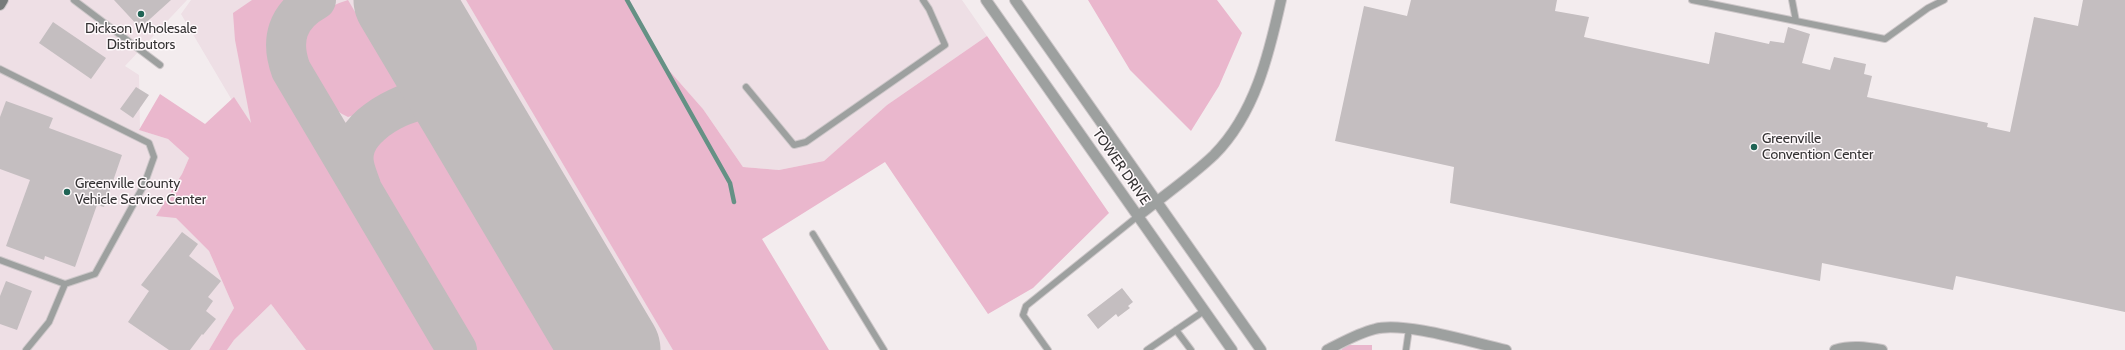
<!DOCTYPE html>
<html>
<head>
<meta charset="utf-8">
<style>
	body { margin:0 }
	canvas { display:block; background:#f3ecee }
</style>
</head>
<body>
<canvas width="2125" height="350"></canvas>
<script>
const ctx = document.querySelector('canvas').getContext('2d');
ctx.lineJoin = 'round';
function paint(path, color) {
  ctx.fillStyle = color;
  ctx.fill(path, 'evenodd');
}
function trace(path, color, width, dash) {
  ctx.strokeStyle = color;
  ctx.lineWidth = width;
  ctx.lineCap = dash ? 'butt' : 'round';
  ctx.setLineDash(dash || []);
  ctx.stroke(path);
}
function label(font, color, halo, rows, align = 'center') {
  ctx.font = font + ' Cabin,sans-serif';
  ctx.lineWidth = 3;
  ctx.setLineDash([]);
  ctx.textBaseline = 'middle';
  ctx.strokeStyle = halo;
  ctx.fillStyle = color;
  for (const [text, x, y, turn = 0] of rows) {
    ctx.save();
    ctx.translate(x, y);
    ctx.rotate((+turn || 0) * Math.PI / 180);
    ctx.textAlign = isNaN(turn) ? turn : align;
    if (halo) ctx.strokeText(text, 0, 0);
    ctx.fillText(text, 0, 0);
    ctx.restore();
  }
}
const built = new Path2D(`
	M0,0H187L125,66L139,75L140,130L168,139L189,158L182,174L176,218L209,251L234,308L209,350H0Z
	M191,0H612L820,350H227L234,340L271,304L296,337L315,241L181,14Z
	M625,0H962L987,36L887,105L824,161L779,170L743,167L703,109L666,67Z`);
const green = new Path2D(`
	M252,0H292C271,16 270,37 273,61L443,350H306L271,304L234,340L227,350H209L234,308L209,251L176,218L156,216L182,174L189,158L168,139L139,130L160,94L205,124L234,97L251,123L235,40L233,13Z
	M348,0L400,88C384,104 369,110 348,117C330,109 321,94 312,77C309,69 302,60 301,52C297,23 325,7 348,0Z
	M466,0H625L666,67L703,109L743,167L779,170L824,161L887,105L987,36L1109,213L1033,288L988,314L885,162L762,239L829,350H673Z
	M1088,0H1217L1242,33L1219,86L1191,131L1130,70Z
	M415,114L556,350H473L370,176C357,141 387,125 415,114Z
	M1347,345H1372V350H1341Z`);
const stream = new Path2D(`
	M627,0L721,167L730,183L734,202`);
const taxiway = new Path2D(`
	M316,0C287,16 280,40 291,70L457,350
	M403,0V1
	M361,186C356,173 350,159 356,145C366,117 424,89 452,101C462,105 468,114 475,121`);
const runway = new Path2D(`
	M403,0L611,350`);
const building = new Path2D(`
	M114,0H171L140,28Z
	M1411,0H1557L1555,11L1589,17L1584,37L1709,64L1715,32L1769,44L1770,41L1784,43L1788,27L1810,34L1802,63L1830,70L1834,57L1866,64L1864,74L1872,76L1867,97L1988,123L1987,127L2010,132L2034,17L2078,26L2083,0H2125V312L1956,276L1953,290L1822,263L1820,281L1450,203L1454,167L1335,141L1364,6L1407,16Z
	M53,22L106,58L91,79L39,43Z
	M136,87L149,95L133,118L120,109Z
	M6,101L53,118L49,128L122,155L104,207L97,205L75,267L45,256L44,260L6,246L30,180L0,169V117Z
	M182,232L198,244L189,256L221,281L208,297L213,301L206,311L216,319L203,335L202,334L190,350H169L128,322L149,291L141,285Z
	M6,281L32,291L17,330L0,324V296Z
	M1122,288L1133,302L1128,306L1130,308L1118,317L1116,314L1098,329L1087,315Z`);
const lane = new Path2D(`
	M74,0L160,65
	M1692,0L1885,39L1928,8L1944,0
	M1792,0L1796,21
	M0,69L149,143L154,157L144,185L95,274L65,284L0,260
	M746,87L794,145L806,142L945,45L929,9L923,0
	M813,234L884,350
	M1176,330L1191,350
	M26,350L49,322L65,284
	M1048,350L1023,315L1026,306L1138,216
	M1147,350L1204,311
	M1406,350L1409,329`);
const street = new Path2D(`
	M986,0L1232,350
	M1015,0L1261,350
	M1138,216C1163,196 1191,177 1214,155C1255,114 1269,54 1281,0
	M1327,350C1343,342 1358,333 1375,329C1404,321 1474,343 1506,350
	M1835,350C1851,345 1866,347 1882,350`);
const secondary = new Path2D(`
	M0,5L3,0`);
const markers = [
	[141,14,4,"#1f6455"],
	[1754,147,4,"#1f6455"],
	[67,192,4,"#1f6455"]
];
const poiNames = [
	["Dickson Wholesale",141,29,"center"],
	["Distributors",141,45,"center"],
	["Greenville",1762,139],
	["Convention Center",1762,155],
	["Greenville County",75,184],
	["Vehicle Service Center",75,200]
];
const streetNames = [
	["TOWER DRIVE",1121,167,55]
];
paint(built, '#eedfe5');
paint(green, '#eab7cd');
trace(stream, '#659185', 4.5);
trace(taxiway, '#c0bbbc', 40);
trace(runway, '#c0bbbc', 99);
paint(building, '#c4bec0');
trace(lane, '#cdc7c9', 8);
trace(street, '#cdc7c9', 12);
trace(secondary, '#cdc7c9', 12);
trace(lane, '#9da09f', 6);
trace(street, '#9da09f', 10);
trace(secondary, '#777b7a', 10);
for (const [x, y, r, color] of markers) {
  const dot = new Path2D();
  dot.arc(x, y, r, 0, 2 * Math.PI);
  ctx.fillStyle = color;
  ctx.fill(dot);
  trace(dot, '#fffafc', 1.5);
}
label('14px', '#353334', '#fffafc', poiNames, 'left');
label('14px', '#353334', '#fffafc', streetNames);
</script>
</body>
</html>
